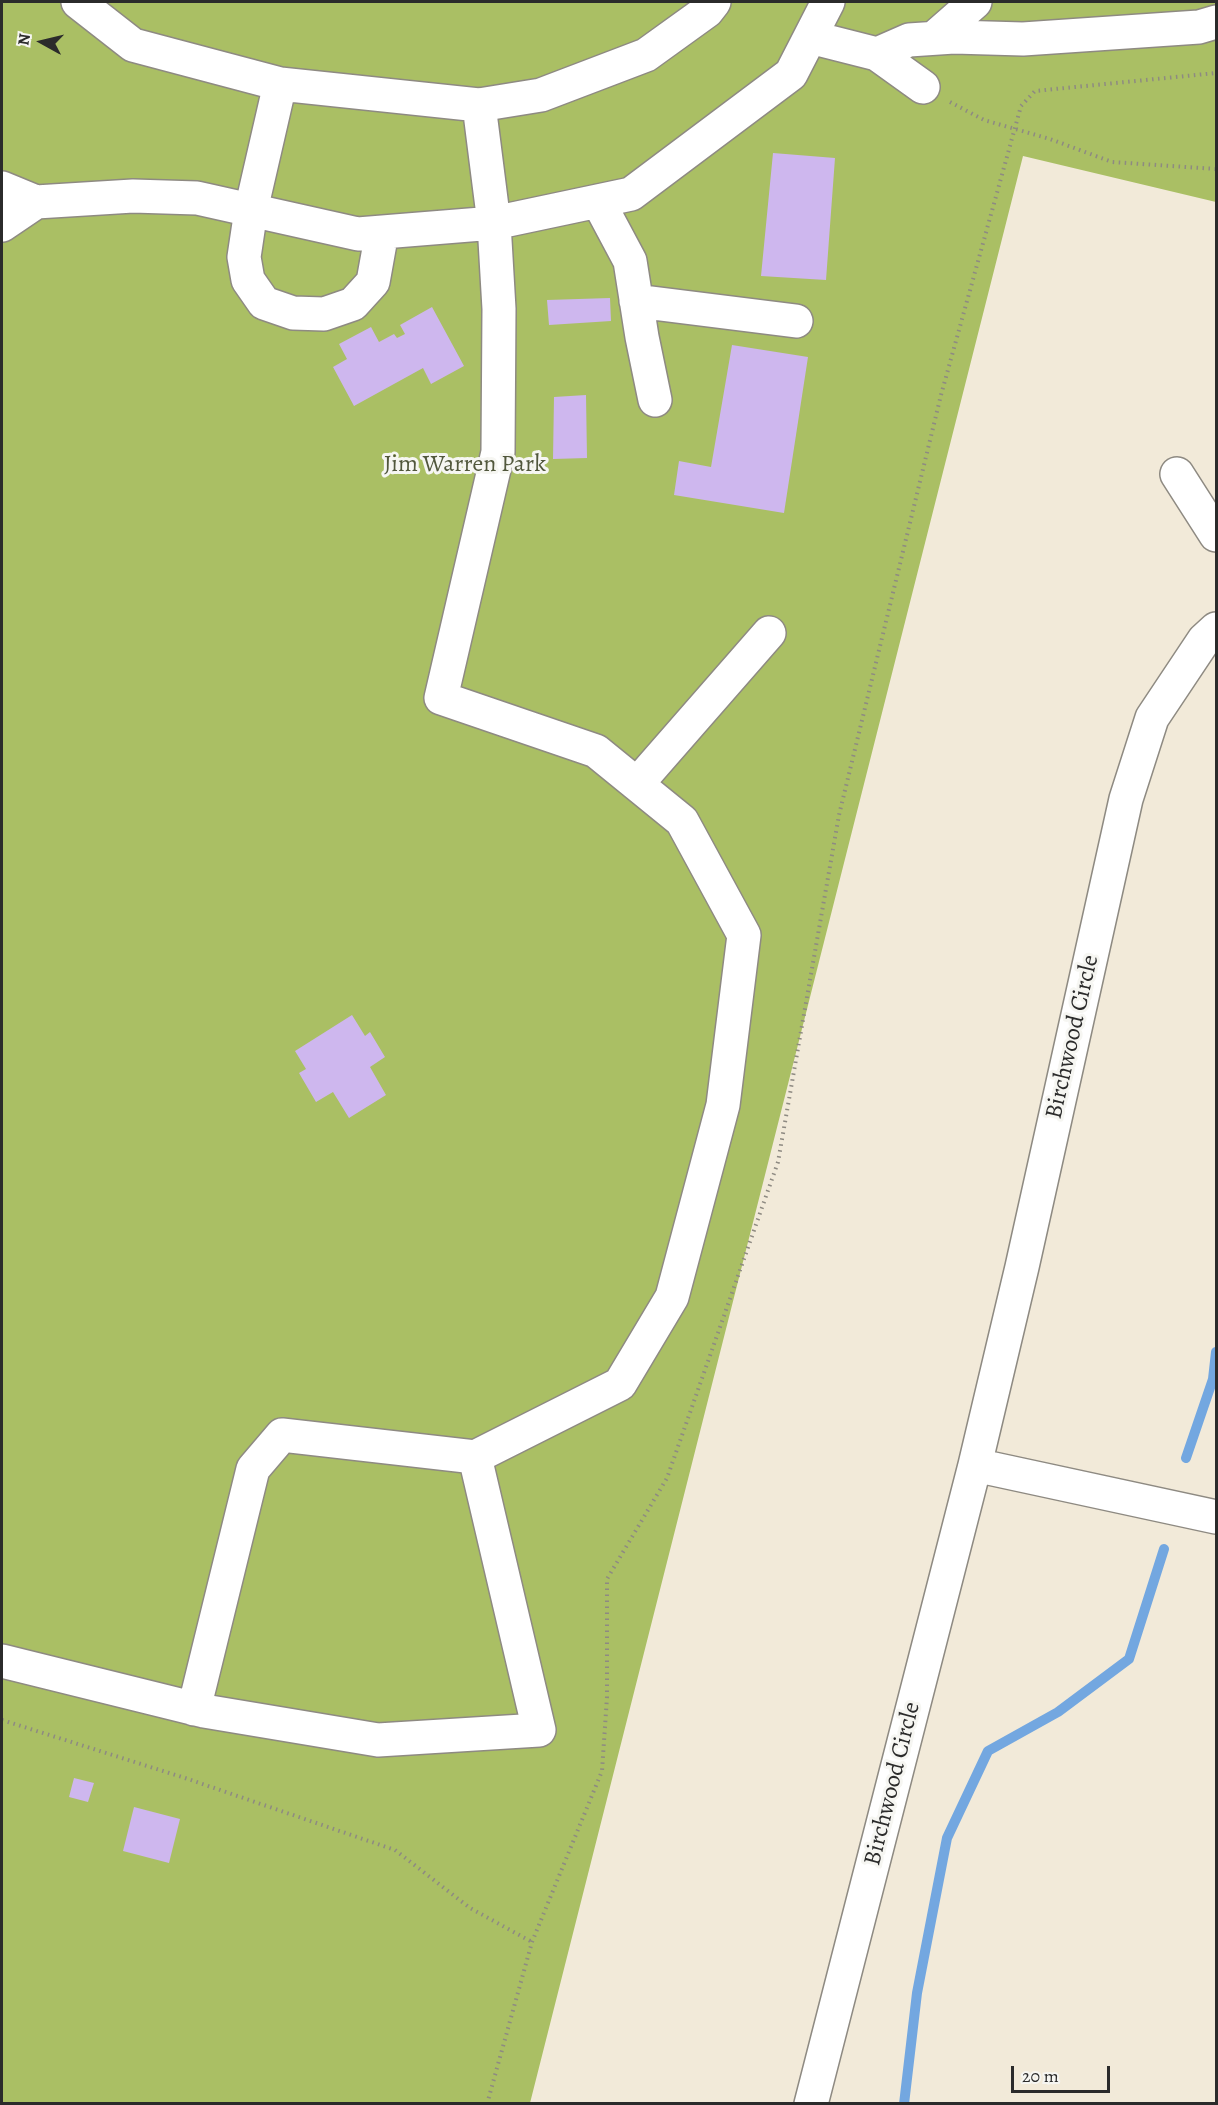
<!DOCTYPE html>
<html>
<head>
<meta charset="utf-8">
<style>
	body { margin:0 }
	#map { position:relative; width:1218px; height:2105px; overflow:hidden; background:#f2ead9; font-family:Alegreya,serif }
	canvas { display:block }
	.frame { position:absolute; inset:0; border:3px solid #2b2b2b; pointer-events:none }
	.north { position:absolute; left:12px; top:12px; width:60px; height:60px; -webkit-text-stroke:4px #f6f6f2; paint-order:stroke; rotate:278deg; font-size:16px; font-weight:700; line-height:24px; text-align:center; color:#2b2b2b }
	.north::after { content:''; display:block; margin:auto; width:21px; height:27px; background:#2b2b2b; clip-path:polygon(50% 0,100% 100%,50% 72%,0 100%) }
	.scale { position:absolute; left:1011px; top:2066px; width:99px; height:27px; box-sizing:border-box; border:3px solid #2b2b2b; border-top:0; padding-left:8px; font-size:18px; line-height:21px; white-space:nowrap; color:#2b2b2b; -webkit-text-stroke:4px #f6f6f2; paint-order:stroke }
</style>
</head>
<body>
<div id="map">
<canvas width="1218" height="2105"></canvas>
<div class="frame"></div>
<div class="north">N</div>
<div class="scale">20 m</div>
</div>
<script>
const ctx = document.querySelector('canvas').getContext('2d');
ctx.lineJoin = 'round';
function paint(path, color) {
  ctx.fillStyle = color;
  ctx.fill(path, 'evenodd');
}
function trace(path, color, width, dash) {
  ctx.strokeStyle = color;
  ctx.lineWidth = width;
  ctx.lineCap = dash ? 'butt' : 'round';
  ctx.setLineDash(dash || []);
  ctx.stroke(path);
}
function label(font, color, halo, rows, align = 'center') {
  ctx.font = font + ' Alegreya,serif';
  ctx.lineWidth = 6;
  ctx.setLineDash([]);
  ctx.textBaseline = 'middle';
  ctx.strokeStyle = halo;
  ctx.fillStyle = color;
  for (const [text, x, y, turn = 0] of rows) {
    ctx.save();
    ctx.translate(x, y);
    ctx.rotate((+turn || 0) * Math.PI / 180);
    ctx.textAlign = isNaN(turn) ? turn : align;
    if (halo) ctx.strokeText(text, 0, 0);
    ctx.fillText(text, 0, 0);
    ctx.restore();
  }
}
const green = new Path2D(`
	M2,2H1216V202L1023,156L530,2103L2,2104Z`);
const stream = new Path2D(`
	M1186,1458L1213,1379L1216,1352
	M904,2104L917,1993L947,1838L988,1751L1058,1712L1129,1659L1164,1549`);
const building = new Path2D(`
	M773,153L835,158L826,280L761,276Z
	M610,298L611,321L549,325L547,300Z
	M432,307L464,366L431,384L423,368L354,406L333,367L347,359L339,344L371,327L379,342L394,334L397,338L405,334L400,325Z
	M732,345L808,357L784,513L674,495L679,461L711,467Z
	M586,395L587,458L553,459L554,397Z
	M352,1015L365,1036L370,1032L385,1057L370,1067L386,1095L349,1118L333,1092L316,1102L299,1073L306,1069L295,1051Z
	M74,1778L94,1783L88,1802L69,1797Z
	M134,1807L180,1819L169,1863L123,1851Z`);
const path = new Path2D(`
	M950,102L984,120L1050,139L1112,162L1216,169
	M2,1720L185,1778L395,1850L470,1908L532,1942
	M487,2104L532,1942L602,1771L607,1697V1579L667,1478L778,1162L839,815L941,395L1021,106L1035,91L1216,73`);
const minor = new Path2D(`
	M78,2L133,45L280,84L479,105L494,223L499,309L498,452L441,698L596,751L682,821L744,935L723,1105L672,1297L620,1384L475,1457L282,1435L253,1469L194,1709
	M810,37L877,54L909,40L954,37L1023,39L1199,27L1216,22
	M934,38L975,2
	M877,54L923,87
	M280,84L251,210L244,257L248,280L264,303L293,313L324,314L353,304L373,282L382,232
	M479,105L541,95L646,55L707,11L714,2
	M2,188L36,202L2,225
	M598,201L630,261L642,337L655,400
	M36,202L133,196L197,198L358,234L494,223L631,194L791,74L828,2
	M636,301L796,321
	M1177,474L1216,535
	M637,784L769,633
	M975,1465L1216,1517
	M2,1661L204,1711L378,1740L539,1730L475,1457
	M811,2104L975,1465L1022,1267L1126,799L1152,718L1204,640L1216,629`);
const parkNames = [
	["Jim Warren Park",465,465]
];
const streetNames = [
	["Birchwood Circle",1073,1037,-77],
	["Birchwood Circle",893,1784,-76]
];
paint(green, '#aabf64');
trace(stream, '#73a7e0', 10);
paint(building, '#ceb7ee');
trace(minor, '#8e8a82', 36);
trace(path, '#8e8a82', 4, [1.5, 4.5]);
trace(minor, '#fff', 33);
label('24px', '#51573c', '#f6f6f2', parkNames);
label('24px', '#2b2b2b', '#f6f6f2', streetNames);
</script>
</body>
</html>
